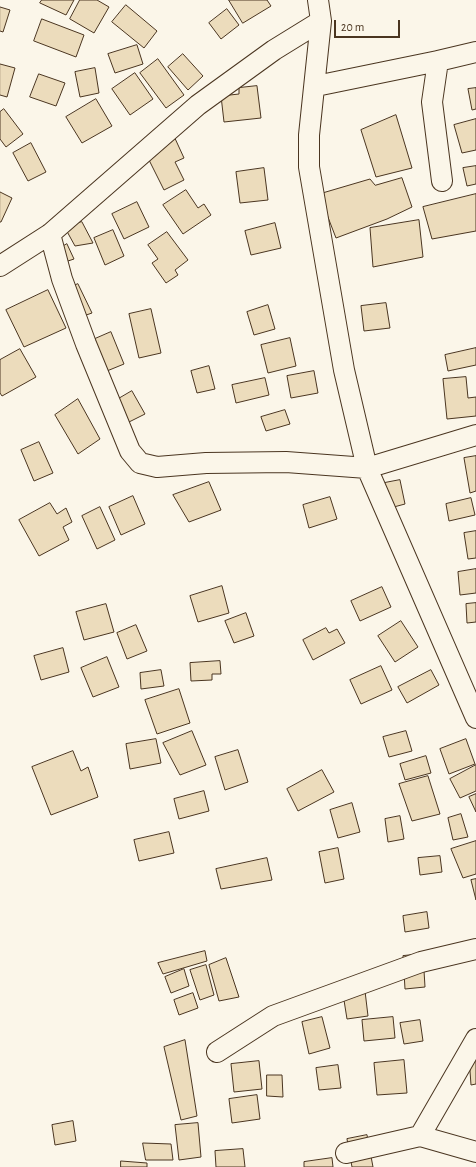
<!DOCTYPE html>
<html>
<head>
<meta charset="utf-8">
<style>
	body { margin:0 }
	#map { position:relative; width:476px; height:1167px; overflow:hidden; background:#fbf6e9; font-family:"Alegreya Sans",sans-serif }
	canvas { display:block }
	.scale { position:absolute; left:334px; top:20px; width:66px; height:18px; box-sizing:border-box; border:2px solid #4a3520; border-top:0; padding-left:5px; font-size:12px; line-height:14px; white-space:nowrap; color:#4a3520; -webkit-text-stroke:3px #fbf6e9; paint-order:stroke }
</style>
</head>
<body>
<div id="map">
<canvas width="476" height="1167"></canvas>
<div class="scale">20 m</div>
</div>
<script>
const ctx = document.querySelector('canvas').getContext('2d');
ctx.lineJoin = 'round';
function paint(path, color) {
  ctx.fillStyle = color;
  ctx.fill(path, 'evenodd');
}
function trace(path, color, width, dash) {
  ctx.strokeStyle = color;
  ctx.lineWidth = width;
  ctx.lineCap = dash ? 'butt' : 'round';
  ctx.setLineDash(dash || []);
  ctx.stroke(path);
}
const building = new Path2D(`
	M42,0H74L66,15L40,3Z
	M80,0H97L109,7L94,33L70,19Z
	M229,0H267L271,6L243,23Z
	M126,5L157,31L144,48L112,22Z
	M0,7L10,10L3,32L0,31Z
	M227,9L239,25L221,39L209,23Z
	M42,19L84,35L76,57L34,41Z
	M137,45L143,64L115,73L108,54Z
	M183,54L203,76L188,90L168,67Z
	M158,59L184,95L166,108L140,73Z
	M0,64L15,68L7,97L0,95Z
	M95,68L99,93L80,97L75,72Z
	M135,73L153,99L130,115L112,89Z
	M39,74L65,83L56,106L30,97Z
	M257,86L261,118L224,122L221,96L239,94V88Z
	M476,88V109L472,110L468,89Z
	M96,99L112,126L82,143L66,117Z
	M4,109L23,134L6,147L0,139V112Z
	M396,115L412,168L376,177L361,130Z
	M476,119V150L462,153L454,125Z
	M173,134L184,158L175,162L184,180L164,190L147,156Z
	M31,143L46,172L28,181L13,153Z
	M476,166V184L467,186L463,168Z
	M264,168L268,200L240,203L236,172Z
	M402,178L412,207L387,219L336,238L319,194L370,179L375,185Z
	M186,190L198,208L204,204L211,215L183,234L163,205Z
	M0,192L12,198L1,222H0Z
	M476,194V231L432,239L423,207Z
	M137,202L149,227L124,239L112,214Z
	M419,220L423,257L373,267L370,228Z
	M82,222L93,243L75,246L64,226Z
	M275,223L281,248L251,255L245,231Z
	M113,230L124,256L105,265L94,238Z
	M167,232L188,260L175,270L178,275L166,283L152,263L158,259L148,245Z
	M67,244L74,259L53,266L47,256Z
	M78,284L92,313L72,320L62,291Z
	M48,290L66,328L24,347L6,310Z
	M386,303L390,328L364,331L361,306Z
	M268,305L275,329L254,335L247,312Z
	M151,309L161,353L139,358L129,314Z
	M111,332L124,364L102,373L88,342Z
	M290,338L296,366L268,373L261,345Z
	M476,348V365L448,371L445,355Z
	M20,349L36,377L2,396L0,393V360Z
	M209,366L215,389L197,393L191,371Z
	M314,371L318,393L291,398L287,376Z
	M466,377L468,398L476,397V416L447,419L443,379Z
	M265,378L269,395L236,403L232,385Z
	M132,391L145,414L127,423L115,401Z
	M78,399L100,439L78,454L55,415Z
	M285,410L290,424L266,431L261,417Z
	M39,442L53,473L34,481L21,450Z
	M476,456V491L470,493L464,458Z
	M400,480L405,504L375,512L369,486Z
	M209,482L221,510L189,522L173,495Z
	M133,496L145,524L121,535L109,507Z
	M330,497L337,519L309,528L303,505Z
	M471,498L475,515L449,521L446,504Z
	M50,503L57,514L66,508L72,522L63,527L69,540L39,556L19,520Z
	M100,507L115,540L97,549L82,516Z
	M476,531V558L468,559L464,533Z
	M476,569V593L460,595L458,572Z
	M222,586L229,613L198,622L190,596Z
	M382,587L391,607L360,621L351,601Z
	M476,603V622L467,623L466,604Z
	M106,604L114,632L84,640L76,612Z
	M246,613L254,636L234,643L225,621Z
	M401,621L418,647L395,662L378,636Z
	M136,625L147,651L127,659L117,633Z
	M326,628L329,633L337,629L345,643L313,660L303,640Z
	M63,648L69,672L41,680L34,656Z
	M107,657L119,687L93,697L81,668Z
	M220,661L221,674H212V680L191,681L190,663Z
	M381,666L392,690L361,704L350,680Z
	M161,670L164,686L141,689L140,673Z
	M431,670L439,685L407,703L398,687Z
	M179,689L190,723L157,734L145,700Z
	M192,731L206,765L180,775L163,743Z
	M406,731L412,751L389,757L383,737Z
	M156,739L161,763L130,769L126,744Z
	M466,739L475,764L449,774L440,749Z
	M238,750L248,782L225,790L215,757Z
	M73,751L81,771L88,767L98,797L51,815L32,767Z
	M426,756L431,773L405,780L400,764Z
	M476,765V791L460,798L450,779Z
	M322,770L334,792L298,811L287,789Z
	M428,776L440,814L412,821L399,784Z
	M204,791L209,811L179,819L174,799Z
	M476,794V812L469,797Z
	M352,803L360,832L338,838L330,810Z
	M461,814L468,837L453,840L448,818Z
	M400,816L404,839L388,842L385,819Z
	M169,832L174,853L139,861L134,840Z
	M476,841V874L463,878L451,849Z
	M338,848L344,879L325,883L319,852Z
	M440,856L442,872L420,875L418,858Z
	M267,858L272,880L221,889L216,869Z
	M476,879V900L471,880Z
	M427,912L429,928L405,932L403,916Z
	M205,951L207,961L163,974L158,963Z
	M423,954L425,987L405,989L403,956Z
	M226,958L239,997L219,1001L209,965Z
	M206,965L214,995L200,1000L190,970Z
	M184,969L189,986L171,993L165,977Z
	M365,991L368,1016L347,1019L343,994Z
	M193,993L198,1008L179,1015L174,1000Z
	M322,1017L330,1048L309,1054L302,1022Z
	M393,1017L395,1038L364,1041L362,1020Z
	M420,1020L423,1041L404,1044L400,1023Z
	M185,1040L197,1116L181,1120L164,1047Z
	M476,1055V1084L471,1085L469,1057Z
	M404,1060L407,1093L377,1095L374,1063Z
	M259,1061L262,1089L234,1092L231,1064Z
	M338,1065L341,1088L319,1090L316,1068Z
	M267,1075H282L283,1097L267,1096Z
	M257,1095L260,1119L232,1123L229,1099Z
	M73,1121L76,1141L55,1145L52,1125Z
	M198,1123L201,1157L179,1160L175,1125Z
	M367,1135L373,1167H352L347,1139Z
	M143,1143L171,1144L173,1160H146Z
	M243,1149L245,1167H216L215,1151Z
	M332,1158L333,1167H304V1162Z
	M121,1161L147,1163V1167H121Z`);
const minor = new Path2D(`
	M318,0L321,21
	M316,86L438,61
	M442,181L432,102L438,61L476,52
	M50,234L62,279L86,344L130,451L140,463L157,467L206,463L286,462L367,468L476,435
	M0,266L50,234L198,105L274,50L321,21L309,135V167L344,370L367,468L476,718
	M217,1052L273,1016L421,962L476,949
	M420,1136L476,1039
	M346,1153L420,1136L476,1152`);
paint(building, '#ecdcbc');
trace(building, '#4a3520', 1);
trace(minor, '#4a3520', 22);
trace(minor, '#fbf6e9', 20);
</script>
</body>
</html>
